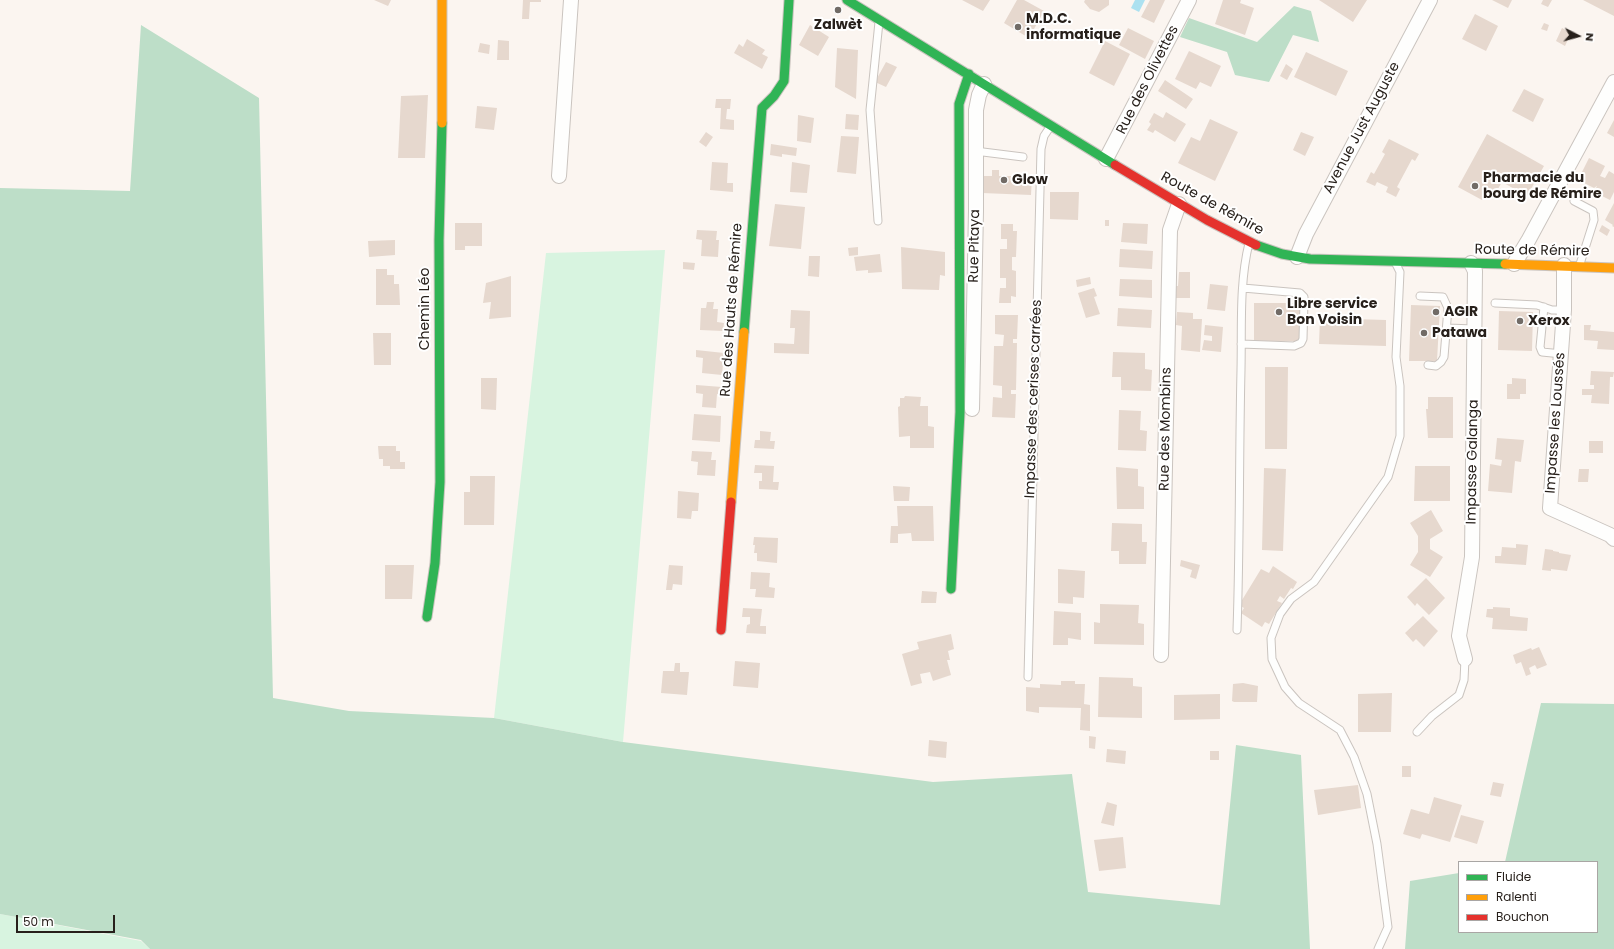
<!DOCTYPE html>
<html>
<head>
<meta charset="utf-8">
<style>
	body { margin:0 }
	#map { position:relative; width:1614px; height:949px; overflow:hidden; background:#fbf5f0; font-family:Poppins,sans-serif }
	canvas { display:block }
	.legend { position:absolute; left:1458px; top:861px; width:140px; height:72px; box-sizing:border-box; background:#fff; border:1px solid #a9a6a4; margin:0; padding:5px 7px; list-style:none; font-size:12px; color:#27201b }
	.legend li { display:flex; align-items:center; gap:8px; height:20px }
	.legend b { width:20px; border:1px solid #a9a6a4 }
	.north { position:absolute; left:1558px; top:16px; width:40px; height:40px; -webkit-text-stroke:3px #fff; paint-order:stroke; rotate:96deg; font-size:11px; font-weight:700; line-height:16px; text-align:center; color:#27201b }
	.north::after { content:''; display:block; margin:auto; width:14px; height:18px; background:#27201b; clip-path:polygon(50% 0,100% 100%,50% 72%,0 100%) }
	.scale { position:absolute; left:16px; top:915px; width:99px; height:18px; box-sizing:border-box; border:2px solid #27201b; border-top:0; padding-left:5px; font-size:12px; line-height:14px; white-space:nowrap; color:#27201b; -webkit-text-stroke:3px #fff; paint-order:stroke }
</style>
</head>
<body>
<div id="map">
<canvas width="1614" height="949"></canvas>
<ul class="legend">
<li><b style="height:5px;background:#30b455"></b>Fluide</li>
<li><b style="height:5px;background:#ff9f0a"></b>Ralenti</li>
<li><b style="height:5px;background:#e5322d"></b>Bouchon</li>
</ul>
<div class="north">N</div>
<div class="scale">50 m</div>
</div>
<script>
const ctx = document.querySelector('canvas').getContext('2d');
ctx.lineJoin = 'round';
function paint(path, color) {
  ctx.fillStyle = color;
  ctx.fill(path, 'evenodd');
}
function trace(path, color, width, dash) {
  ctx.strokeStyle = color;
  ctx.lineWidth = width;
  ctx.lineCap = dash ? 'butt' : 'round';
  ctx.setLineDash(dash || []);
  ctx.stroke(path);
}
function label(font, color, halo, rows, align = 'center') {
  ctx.font = font + ' Poppins,sans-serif';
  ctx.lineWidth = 4;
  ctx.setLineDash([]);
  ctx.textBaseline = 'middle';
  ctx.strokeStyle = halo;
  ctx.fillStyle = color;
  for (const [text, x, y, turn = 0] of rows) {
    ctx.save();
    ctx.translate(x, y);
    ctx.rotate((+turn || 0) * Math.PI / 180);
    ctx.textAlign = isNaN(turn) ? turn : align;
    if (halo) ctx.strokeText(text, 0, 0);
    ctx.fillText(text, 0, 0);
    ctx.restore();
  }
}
const green = new Path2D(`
	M665,250L623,742L494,718L546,253Z
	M0,914L141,941L150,949H0Z`);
const forest = new Path2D(`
	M1294,6L1311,11L1319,42L1293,35L1269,82L1235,75L1227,52L1180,37L1189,18L1257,42Z
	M141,25L259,98L273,698L349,711L494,718L623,742L933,782L1072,774L1088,892L1220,905L1236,745L1301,755L1310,949H150L141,940L0,914V188L130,191Z
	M1541,703L1614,704V949H1405L1410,881L1459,873V932H1597V862H1505Z`);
const water = new Path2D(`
	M1135,0H1145L1139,12L1131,8Z`);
const building = new Path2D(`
	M374,0H391L388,6Z
	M523,0H541V2H530L529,19H522Z
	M962,0H990L983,11Z
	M1017,0H1024L1044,11L1029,38L1004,23Z
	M1085,0H1109V5L1099,12L1090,9L1084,2Z
	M1150,0H1165L1154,23L1141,17Z
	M1223,0H1241L1240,3L1254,8L1245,35L1215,24Z
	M1319,0H1367L1353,22Z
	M1492,0H1512L1508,8Z
	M1543,0H1552L1548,7L1541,4Z
	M1583,0H1614V16Z
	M1475,14L1498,26L1486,51L1462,39Z
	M1544,23L1549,25L1547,31L1541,29Z
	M810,25L829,37L818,56L799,45Z
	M1128,28L1154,41L1145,59L1119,45Z
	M1562,28L1571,33L1565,46L1556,41Z
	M747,39L765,50L762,54L768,57L762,69L734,53L739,44L743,47Z
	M498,40L509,41V60H497Z
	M1105,41L1130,54L1114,86L1089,73Z
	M480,43L490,45L489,54L478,52Z
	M837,48L858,50L856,99L835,87Z
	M1189,51L1221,66L1211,87L1200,82L1196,89L1175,79Z
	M1306,52L1348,71L1336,96L1294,77Z
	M886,62L897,67L886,87L875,82Z
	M1286,64L1293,69L1287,80L1280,76Z
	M1165,80L1193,99L1186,109L1158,91Z
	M1524,89L1544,99L1533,122L1512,111Z
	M428,95L425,158H398L401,96Z
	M716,99H731L730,109H727L726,119L734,120V130L720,129L721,108H715Z
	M477,106L497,108L494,130L475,128Z
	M1166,112L1186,124L1175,142L1155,130L1153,133L1147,130L1151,124L1149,122L1154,113L1163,118Z
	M846,114L859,115L858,130L845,129Z
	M798,115L814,118L811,143L797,141Z
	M1210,119L1238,132L1215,181L1178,163L1191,137L1200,141Z
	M1614,120V137L1607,133Z
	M706,132L713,137L706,147L699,142Z
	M1301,132L1314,137L1305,156L1293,150Z
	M1487,134L1544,166L1527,196L1502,182L1495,194L1488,190L1482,200L1458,187Z
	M841,136L859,137L856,174L837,172Z
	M1389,139L1419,154L1415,161L1412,159L1397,187L1400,189L1396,197L1386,192L1388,187L1377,182L1375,186L1366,182L1371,172L1374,174L1385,154L1382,152Z
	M771,144L797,148L796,156L782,154V157L770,155Z
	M1589,158L1605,166L1600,176L1605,178L1609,171L1614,174V192L1610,200L1594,192L1597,186L1594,188L1578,180Z
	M712,162L728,163L727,183H733V192L710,190Z
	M792,162L810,165L807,193L790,192Z
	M992,170H999V176H1016V174L1032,177L1031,195L982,193V176H992Z
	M1050,192H1079L1078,220L1050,219Z
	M1614,203V227L1612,226L1613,225L1605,220Z
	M775,204L805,207L801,249L769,246Z
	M1105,220H1109V226H1105Z
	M455,223H482V246H465V250H455Z
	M1123,223L1148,224L1147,244L1121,242Z
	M1001,224H1013V231H1017L1016,257H1012V270L1016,271V297L1011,296V303H999L1000,288H1006V278H1000V249H1007V239H1001Z
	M1602,225L1610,230L1607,236L1599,231Z
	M697,230L717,231L716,240H719L718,257L701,256L702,240L696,239Z
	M395,240V255L369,257L368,241Z
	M858,247V255L849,256L848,248Z
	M901,247L945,252V276L940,275L939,290L902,289Z
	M1120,249L1153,251L1152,269L1119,267Z
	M880,254L882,272L868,273V270L856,271L854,257Z
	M809,256H820L819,277L808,276Z
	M683,262L695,263L694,270L683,269Z
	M376,269H387V275H394V284H399L400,305H376Z
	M1179,272H1190V298H1175L1176,286H1178Z
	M511,276V317L489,319L491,302L483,303L486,283Z
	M1090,277L1091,284L1077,287L1076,280Z
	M1120,279L1152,280V298L1119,296Z
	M1210,284L1228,286L1225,311L1207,309Z
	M1094,288L1097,296L1094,297L1100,314L1086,318L1078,293Z
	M707,302H714L713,309H718L717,322L724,323L723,331L700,330L701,308H706Z
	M1254,303H1300L1299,341H1254Z
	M1411,305L1440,306L1437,361H1409Z
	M1118,308L1152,310L1151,328L1117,326Z
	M791,310L810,311L809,354L774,353V343L794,344L795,328H790Z
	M1499,311L1533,312L1532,351L1498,350Z
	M1177,312L1193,313V319H1202L1200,352L1181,350L1182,326L1176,325Z
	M995,315H1018L1017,339H1013V343H1017L1016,390H1011V394H1016L1015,418L992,417L993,397L1002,398V386L993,385L994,346H1003L1004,335L995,334Z
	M1320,318L1386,320V346L1319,344Z
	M1205,325L1223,327L1221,352L1202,350L1204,340L1212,341V336L1204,335Z
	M1584,325H1591L1590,330L1614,332V350L1597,349L1598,341L1584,340Z
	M373,333H391V365H374Z
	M696,350L724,353L722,375L702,373L703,358L696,357Z
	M1113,352L1145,353V369L1152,370L1151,391L1121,390V377H1112Z
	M1265,367H1288L1287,449H1265Z
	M1591,371L1614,372L1613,377H1610L1609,404L1591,403L1592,395H1582V389H1594V385H1590Z
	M481,378H497L496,410L481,409Z
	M1512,378L1526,379V394H1520V399H1507V384H1512Z
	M696,385L722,387L721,395L717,394L716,408L702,407L703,394L696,393Z
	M905,396L921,397L920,406H928V426L934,427V448H910V436L899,437L898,407L900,406V398H904Z
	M1428,397H1453V438H1428L1426,409H1428Z
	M1119,410L1141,411L1140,430L1147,431L1146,451L1118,450Z
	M694,414L721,416L720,442L692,440Z
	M760,431L771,432L770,441H775L774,449L754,448L755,440H760Z
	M1497,438L1524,440L1521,462L1515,461L1512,493L1488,491L1490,464L1501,466L1502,460L1495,459Z
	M1589,441H1603V453H1589Z
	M378,446H396V451H400V462H405V469H390V466H383V459H379Z
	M692,451L712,452L711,460H716L715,476L697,475L698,462L691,461Z
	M755,465L774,466L773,482H779L778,490L759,489V481H762V473H754Z
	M1415,466H1450V501H1414Z
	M1116,467L1138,469V486L1144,487V509H1117Z
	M1264,468L1286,469L1283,551L1262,550Z
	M1579,469H1589L1588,482H1578Z
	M470,476H495L494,525H464V492H470Z
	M893,486L910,487L909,501H894Z
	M678,491L699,493L698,511H692L691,519L677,518Z
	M897,506H933L934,541H912L911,533L898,534V543H890L891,526H898Z
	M1431,510L1443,531L1430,539V549L1443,557L1430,577L1410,565L1418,552V536L1410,523Z
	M1112,523L1142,524V542H1147L1146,564H1119V551H1111Z
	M754,537L778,538L777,563L757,561V553H754L755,545H753Z
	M1516,544L1528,545L1526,565L1495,563V556H1501L1502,547L1516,548Z
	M1545,549L1553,550V551L1559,552V553L1571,555L1567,571L1551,569V571L1542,570Z
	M1181,560L1200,565L1196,579L1190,577L1192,570L1180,566Z
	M385,565H414L412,599H385Z
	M669,565L683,566L682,585L673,584L672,590H666Z
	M1273,566L1297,582L1293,589L1291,588L1284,599L1280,596L1277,601L1282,603L1269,624L1265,622L1262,627L1241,613L1244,608L1239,605L1261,569L1269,573Z
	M1058,569L1085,571L1084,598L1073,597V604L1058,603Z
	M751,572L770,573L769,587L775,588L774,598L755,597L756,589H750Z
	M1426,578L1445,598L1429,615L1417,603L1415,606L1407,597Z
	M922,591L937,592L936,603H921Z
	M1100,604L1139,605L1138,623L1144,624V645L1094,644V622L1100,623Z
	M1493,607L1510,608V616L1528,618L1527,631L1492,629L1493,618L1486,617L1487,609H1493Z
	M743,608L762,609L760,626H766V634L746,633L747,625L750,624V617H742Z
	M1054,611L1081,613V640L1068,638V645H1053Z
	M1423,616L1438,631L1424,647L1416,639L1413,642L1405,633Z
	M951,634L954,649L948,651L950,660H947L951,675L933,681L930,672L920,674L922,683L911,686L902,654L919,649L917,642Z
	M1539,647L1547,665L1537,669L1535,665L1529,668L1531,674L1526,676L1521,662L1516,664L1513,655L1531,648L1532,650Z
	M735,661L760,663L758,688L733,686Z
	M675,663H680V672H689L687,695L661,693L663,671H674Z
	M1099,677L1133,678V686L1142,687V718L1098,717Z
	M1061,681H1075V684H1085L1084,704L1090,705V731L1080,730L1081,708L1039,707V713L1026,711V687L1040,688V684L1061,685Z
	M1243,683L1258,686L1257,702H1234L1232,701L1233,684Z
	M1392,693L1391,732H1358V694Z
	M1220,694V719L1174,720V695Z
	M1089,736L1096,737L1095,749L1089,748Z
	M929,740L947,742L946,758L928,756Z
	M1107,749L1126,751L1125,764L1106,762Z
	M1210,751H1219V760H1210Z
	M1402,766H1411V777H1402Z
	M1493,782L1504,784L1501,797L1490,795Z
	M1358,785L1361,808L1318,815L1314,790Z
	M1434,797L1462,805L1450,842L1422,834L1420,839L1403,834L1411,809L1429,814Z
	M1107,802L1117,805L1114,826L1101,823Z
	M1461,815L1484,821L1477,844L1454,837Z
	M1123,837L1126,868L1099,871L1094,840Z`);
const lane = new Path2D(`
	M975,151L1023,157
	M1574,201L1593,211L1594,220L1580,264
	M878,221L870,110L879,22
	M1420,296L1443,297L1448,308L1444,357L1441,362L1436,366L1428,365
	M1495,303L1537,305L1552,310H1564
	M1544,307L1540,347L1542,352L1562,354
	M1447,328L1474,329
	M1241,344L1294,346L1301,343L1303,339L1304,301V297L1300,293L1243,288
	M1237,630C1240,544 1239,457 1241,370C1242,328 1239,284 1249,243
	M1028,677L1041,149L1044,136L1050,127
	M1417,732L1432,716L1459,695L1464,680L1465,659
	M1378,949L1388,927L1377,844L1367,794L1354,757L1340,730L1299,703L1285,687L1272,659L1271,638L1280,614L1291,599L1314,582L1388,477L1400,436V386L1396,357L1400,272L1396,264`);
const street = new Path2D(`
	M1106,159L1189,0
	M559,176L571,0
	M1297,257L1306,234L1430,0
	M1514,264L1528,241L1614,82
	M1564,265V310L1550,508L1610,535L1614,539
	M972,409L976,211V110L979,95L984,84
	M1161,655L1170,230L1179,204
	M1465,659L1459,636L1472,557L1475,271L1471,263`);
const fast = new Path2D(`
	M847,0L1115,165
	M1256,245L1282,254L1310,259L1505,264
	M744,332L762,108L774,96L784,81L789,0
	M951,589L960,412L959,104L969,74
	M427,617L435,563L440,482L439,240L442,123`);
const slow = new Path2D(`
	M442,0V123
	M1505,264L1614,268
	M731,502L744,332`);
const jam = new Path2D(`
	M1115,165L1207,220L1256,245
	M721,630L731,502`);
const markers = [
	[838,10,4,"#716b66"],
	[1018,27,4,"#716b66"],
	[1004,180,4,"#716b66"],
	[1475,186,4,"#716b66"],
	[1279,312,4,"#716b66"],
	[1436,312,4,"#716b66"],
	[1520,321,4,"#716b66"],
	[1424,333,4,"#716b66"]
];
const poiNames = [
	["M.D.C.",1026,19],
	["informatique",1026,35],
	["Zalwèt",838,25,"center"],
	["Pharmacie du",1483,178],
	["bourg de Rémire",1483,194],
	["Glow",1012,180],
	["Libre service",1287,304],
	["Bon Voisin",1287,320],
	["AGIR",1444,312],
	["Xerox",1528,321],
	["Patawa",1432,333]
];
const streetNames = [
	["Rue des Olivettes",1148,80,-63],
	["Avenue Just Auguste",1362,128,-62],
	["Route de Rémire",1212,204,29],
	["Rue Pitaya",975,246,-89],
	["Route de Rémire",1532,251,1],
	["Chemin Léo",425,309,-90],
	["Rue des Hauts de Rémire",732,310,-86],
	["Impasse des cerises carrées",1034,399,-88],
	["Impasse les Loussés",1556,423,-86],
	["Rue des Mombins",1166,429,-89],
	["Impasse Galanga",1473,462,-89]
];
paint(green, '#d8f4e0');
paint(forest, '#bddec8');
paint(water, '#ace1f0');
paint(building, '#e6d8ce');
trace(lane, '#cac4bf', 9);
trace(street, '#cac4bf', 16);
trace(fast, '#cac4bf', 11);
trace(slow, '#cac4bf', 11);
trace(jam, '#cac4bf', 11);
trace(lane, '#fefefd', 7);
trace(street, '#fefefd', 14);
trace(fast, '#30b455', 9);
trace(slow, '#ff9f0a', 9);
trace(jam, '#e5322d', 9);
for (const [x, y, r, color] of markers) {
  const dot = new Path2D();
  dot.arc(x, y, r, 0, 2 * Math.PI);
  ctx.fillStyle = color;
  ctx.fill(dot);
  trace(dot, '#fff', 1.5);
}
label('bold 14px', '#27201b', '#fff', poiNames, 'left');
label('14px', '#27201b', '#fff', streetNames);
</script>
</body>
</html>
